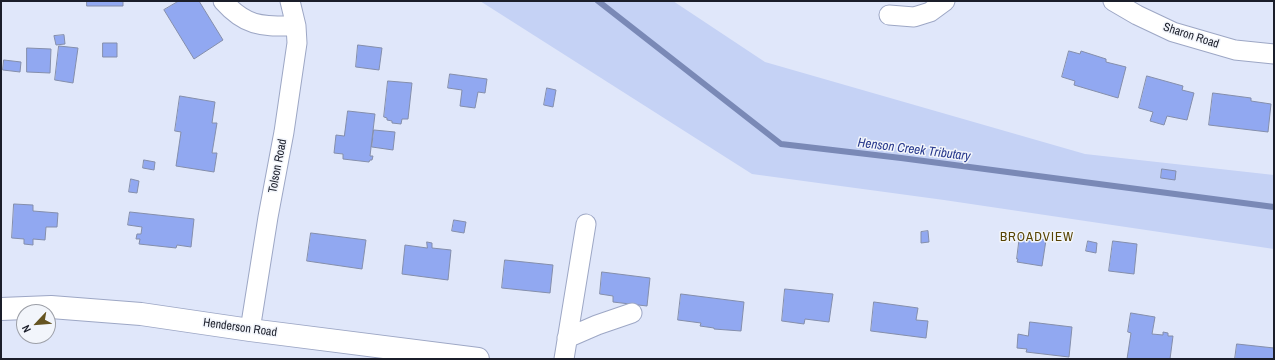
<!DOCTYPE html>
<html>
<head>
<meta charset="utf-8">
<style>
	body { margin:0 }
	#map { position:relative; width:1275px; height:360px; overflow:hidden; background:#e0e7fa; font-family:"Archivo Narrow",sans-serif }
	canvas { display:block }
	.frame { position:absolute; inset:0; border:2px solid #1b1e2a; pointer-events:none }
	.north { position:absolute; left:16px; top:304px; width:40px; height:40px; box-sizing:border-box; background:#f2f5fb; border:1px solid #9c9fa7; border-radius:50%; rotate:244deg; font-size:11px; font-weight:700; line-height:16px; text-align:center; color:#1b1e2a }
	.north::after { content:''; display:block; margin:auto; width:14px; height:18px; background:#655421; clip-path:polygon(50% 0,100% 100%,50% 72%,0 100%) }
</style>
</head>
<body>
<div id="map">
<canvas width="1275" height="360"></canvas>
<div class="frame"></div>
<div class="north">N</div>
</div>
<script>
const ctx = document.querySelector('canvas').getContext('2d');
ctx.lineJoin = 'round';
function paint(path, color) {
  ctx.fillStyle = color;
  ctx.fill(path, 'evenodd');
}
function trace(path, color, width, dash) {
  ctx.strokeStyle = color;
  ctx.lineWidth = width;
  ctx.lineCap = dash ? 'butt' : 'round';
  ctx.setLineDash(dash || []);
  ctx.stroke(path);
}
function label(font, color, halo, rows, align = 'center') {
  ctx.font = font + ' "Archivo Narrow",sans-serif';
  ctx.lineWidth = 3;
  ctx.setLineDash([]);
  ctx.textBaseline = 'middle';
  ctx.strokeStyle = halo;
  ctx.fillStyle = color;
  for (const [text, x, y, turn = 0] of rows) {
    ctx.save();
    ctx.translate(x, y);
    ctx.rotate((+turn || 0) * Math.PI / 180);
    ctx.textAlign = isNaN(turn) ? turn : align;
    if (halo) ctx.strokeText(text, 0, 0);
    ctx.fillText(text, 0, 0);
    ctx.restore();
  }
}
const green = new Path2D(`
	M480,1H673L765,62L1085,154L1274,175V249L944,200L752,174Z`);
const stream = new Path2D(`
	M598,1L781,144L901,158L1274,207`);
const building = new Path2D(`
	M87,1H123V6H87Z
	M179,1H199L223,40L194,59L164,10Z
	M64,35L65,44L56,45L54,36Z
	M103,43H117V57H103Z
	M358,45L382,48L379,70L356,67Z
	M59,46L78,48L73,83L55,80Z
	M27,48L51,49L50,73L27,72Z
	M1069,51L1080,54L1081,51L1106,59V62L1126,67L1118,98L1074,85L1075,81L1062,77Z
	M4,60L21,62L20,72L3,70Z
	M450,74L487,79L485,93L478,92L475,108L460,106L462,90L448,88Z
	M1147,76L1183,86L1182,90L1194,93L1187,120L1167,116L1164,125L1150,121L1153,112L1139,108Z
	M388,81L412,83L408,119H402L401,124L392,123V121L387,120V118L384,117Z
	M547,88L556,90L553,107L544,105Z
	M1213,93L1251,98V101L1271,104L1268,132L1209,125Z
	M180,96L215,102L212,123H217L212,153H217L214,172L176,166L181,132L175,131Z
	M348,111L375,114L370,156H373L372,160H370L369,162L343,159V154L334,153L336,135L344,136Z
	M374,130L395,132L393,150L372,147Z
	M144,160L155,162L154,170L143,168Z
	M1162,169L1176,171L1175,180L1161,178Z
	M131,179L139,181L137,193L129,192Z
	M14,204L33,205V211L58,213L57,227H46L45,240L33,239V245L24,244V239L12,238Z
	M130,212L194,219L191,247L177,245L176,248L139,244L140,239H136L137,234H141L142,227L128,225Z
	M454,220L466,222L464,233L452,231Z
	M928,231L929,242L921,243V232Z
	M311,233L366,240L362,269L307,261Z
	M1020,235L1046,240L1042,266L1017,262L1018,259H1017Z
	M1088,241L1097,243L1096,253L1086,251Z
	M1113,241L1137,244L1134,274L1109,271Z
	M427,242L432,243V248L451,250L448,280L402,274L405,245L427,248Z
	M505,260L553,265L550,293L502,288Z
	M602,272L650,278L647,306L613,302V296L600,294Z
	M785,289L833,294L829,322L805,319L804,324L782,321Z
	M681,294L744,302L741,331L714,329V328L700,326L701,323L678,320Z
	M874,302L918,308L916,320L928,321L926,338L871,331Z
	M1131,313L1155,317L1152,334L1163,335V332L1168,333V336H1173L1170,359H1127L1131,333L1128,332Z
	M1030,322L1072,327L1069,357L1026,352L1027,349L1017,348L1018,334L1028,336Z
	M1237,344L1274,348V359H1235Z`);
const minor = new Path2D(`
	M223,1C247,28 263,26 296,26
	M1113,1L1137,15L1173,32L1235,50L1274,54
	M889,15L914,17L930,12L945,1
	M250,330L268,217L284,132L297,43L296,26L290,1
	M567,338L597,325L632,313
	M564,359L586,224`);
const tertiary = new Path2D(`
	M1,309L51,307L141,314L250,330L478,359`);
const streetNames = [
	["Sharon Road",1191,36,18],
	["Tolson Road",278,166,-79],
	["Henderson Road",240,328,8]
];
const waterNames = [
	["Henson Creek Tributary",914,150,7]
];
const neighbourhoodNames = [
	["BROADVIEW",1037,238]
];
paint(green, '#c5d2f5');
trace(stream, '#7a89b6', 6);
paint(building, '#91a8f1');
trace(building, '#848eab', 1);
trace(minor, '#9da7c5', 21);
trace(tertiary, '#9da7c5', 24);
trace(minor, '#fff', 19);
trace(tertiary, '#fff', 22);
label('12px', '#1b1e2a', '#f2f5fb', streetNames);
label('italic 13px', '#293a8d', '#f2f5fb', waterNames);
ctx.letterSpacing = '1px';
label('13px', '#584402', '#f2f5fb', neighbourhoodNames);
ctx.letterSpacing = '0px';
</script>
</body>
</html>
